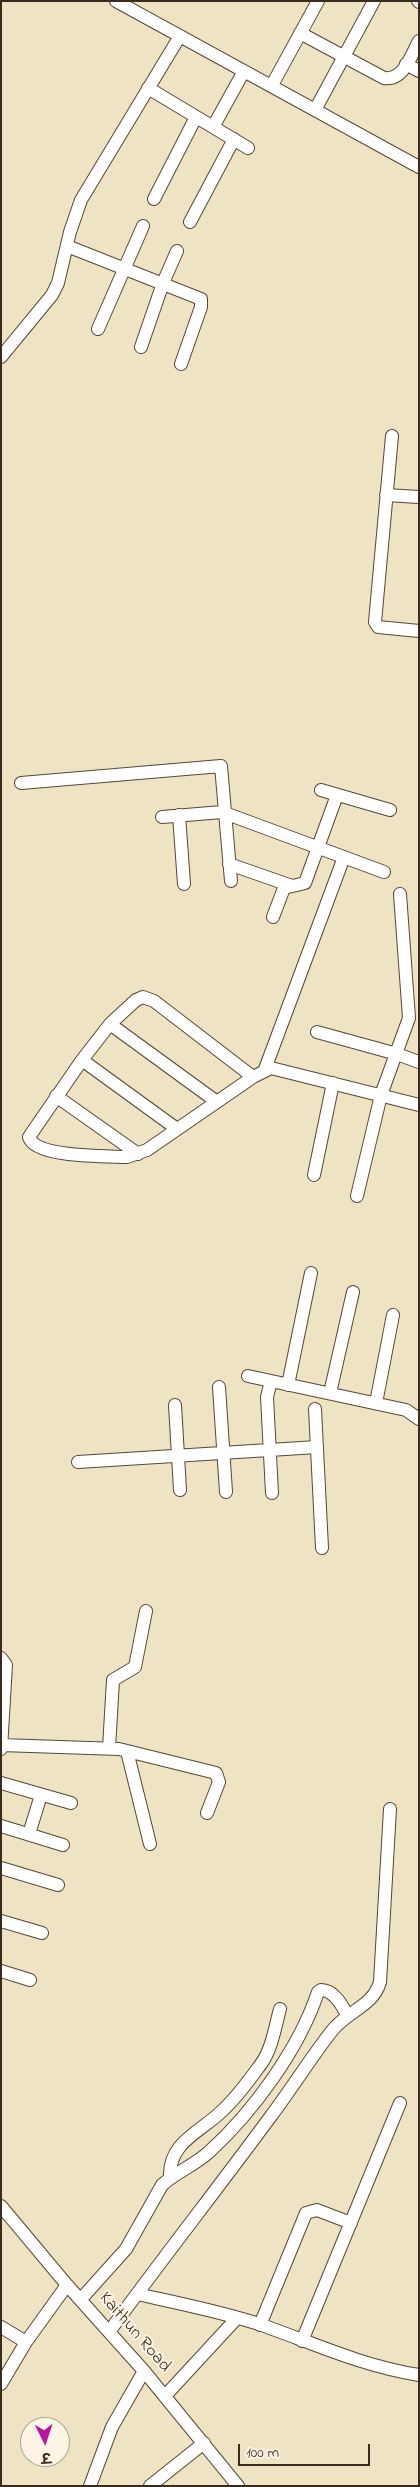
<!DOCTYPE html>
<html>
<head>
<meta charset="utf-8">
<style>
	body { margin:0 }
	#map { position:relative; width:420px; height:2487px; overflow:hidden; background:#eee3c2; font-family:"Indie Flower","Playpen Sans Deva",sans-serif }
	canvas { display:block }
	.frame { position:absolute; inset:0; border:2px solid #3b2a1e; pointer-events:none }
	.north { position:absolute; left:20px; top:2417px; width:50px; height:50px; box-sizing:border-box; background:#fcf5e5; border:1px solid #afa495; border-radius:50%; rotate:176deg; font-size:14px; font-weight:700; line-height:20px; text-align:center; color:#3b2a1e }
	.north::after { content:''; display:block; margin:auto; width:18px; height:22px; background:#b5179e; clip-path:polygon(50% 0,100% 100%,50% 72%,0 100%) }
	.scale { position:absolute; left:238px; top:2444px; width:132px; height:22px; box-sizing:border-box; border:2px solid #3b2a1e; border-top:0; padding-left:6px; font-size:15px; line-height:18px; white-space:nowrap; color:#3b2a1e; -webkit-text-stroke:4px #fcf5e5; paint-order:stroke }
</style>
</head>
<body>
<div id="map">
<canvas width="420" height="2487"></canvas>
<div class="frame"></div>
<div class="north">उ</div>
<div class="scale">100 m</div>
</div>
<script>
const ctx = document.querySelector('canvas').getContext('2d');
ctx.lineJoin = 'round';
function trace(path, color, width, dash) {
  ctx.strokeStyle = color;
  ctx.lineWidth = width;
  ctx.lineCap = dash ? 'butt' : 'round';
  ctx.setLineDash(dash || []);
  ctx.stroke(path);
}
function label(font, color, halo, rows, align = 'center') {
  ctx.font = font + ' "Indie Flower",sans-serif';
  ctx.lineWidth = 4;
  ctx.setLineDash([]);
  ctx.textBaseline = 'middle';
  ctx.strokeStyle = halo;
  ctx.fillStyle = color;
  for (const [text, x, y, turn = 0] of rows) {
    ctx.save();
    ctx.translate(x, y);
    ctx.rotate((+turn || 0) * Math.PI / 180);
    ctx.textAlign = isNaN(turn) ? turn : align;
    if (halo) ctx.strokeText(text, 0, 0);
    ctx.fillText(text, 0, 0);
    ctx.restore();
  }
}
const minor = new Path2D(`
	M116,1L419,167
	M418,1L419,2
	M300,33L384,78C404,81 411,55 419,41
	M406,64L419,71
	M272,85L318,1
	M148,88L248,148
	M315,110L374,1
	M213,127L244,71
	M154,199L196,117
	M190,222L234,139
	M67,246L201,299V307L181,364
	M98,329L143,226
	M141,347L163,283L177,251
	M1,357L52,295L58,283L70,232L81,200L180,36
	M392,436L375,622L378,627L419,631
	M386,495L419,497
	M21,783L221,766L231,881
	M321,790L390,810
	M179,815L184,884
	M162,817L222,812L384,872
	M229,864L292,886
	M273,917L284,888L305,883L337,795
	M110,1024L217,1102
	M317,1032L397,1054L419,1062
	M82,1060L177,1129
	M265,1069L344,857
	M253,1077L154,1001L143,997L136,1000L110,1024L82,1060L29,1137C35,1158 107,1156 127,1157L147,1150L253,1077L271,1068L419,1105
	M56,1096L138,1154
	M314,1175L333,1083
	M357,1196L381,1095L409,1018L400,894
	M248,1376L406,1410L419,1419
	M271,1381L267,1397L272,1493
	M288,1385L311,1273
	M219,1387L226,1492
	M330,1393L353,1292
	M376,1403L393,1315
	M175,1405L180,1490
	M315,1409L322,1548
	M78,1462L317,1447
	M1,1658L6,1665L1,1749
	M1,1745L119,1749L216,1773L219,1782L207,1813
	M109,1748L113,1680L135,1667L146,1611
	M127,1751L150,1844
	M1,1783L71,1803
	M1,1826L63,1845
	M29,1834L41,1795
	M1,1868L58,1885
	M1,1921L42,1933
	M1,1971L30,1980
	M170,2178C168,2141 202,2132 224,2109C238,2096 250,2079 261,2064C272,2049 275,2027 280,2009
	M1,2206L67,2285L144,2371L238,2486
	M137,2294C178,2303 219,2311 259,2324C313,2343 362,2366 419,2375
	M81,2299L126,2249L162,2185C176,2172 195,2165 209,2152C253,2112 299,2049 318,1992L321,1990C334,1990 342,2005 347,2015
	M260,2325L306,2213L317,2210L351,2223
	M1,2327L26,2342
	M109,2332C162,2259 218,2188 271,2116C292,2088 310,2059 331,2032C346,2011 373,2007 380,1982L390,1809
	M302,2341L400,2103
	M1,2384L26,2342L67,2285
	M165,2396L237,2318
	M90,2486L112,2427L144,2371
	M150,2486L204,2443`);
const streetNames = [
	["Kaithun Road",134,2333,49]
];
trace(minor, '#564637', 14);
trace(minor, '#fff', 12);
label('18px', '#3b2a1e', '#fcf5e5', streetNames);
</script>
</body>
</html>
